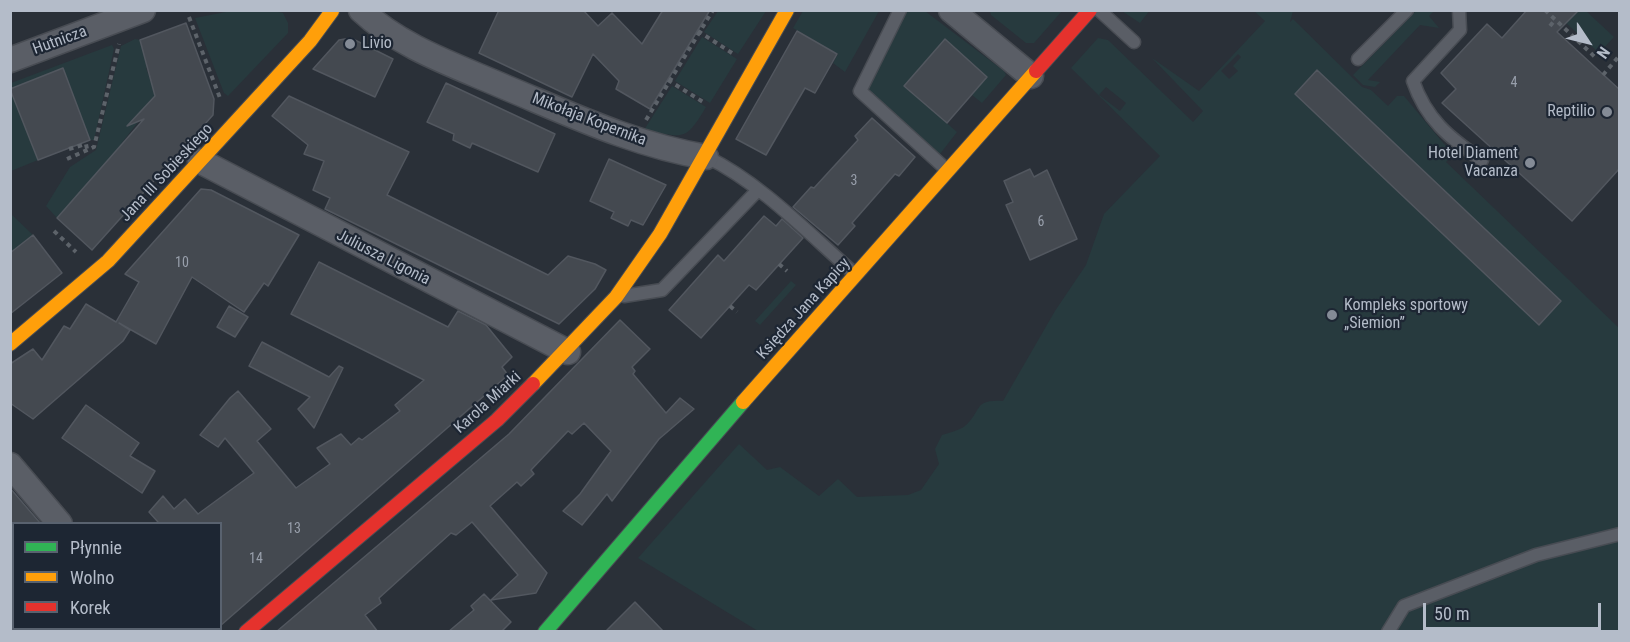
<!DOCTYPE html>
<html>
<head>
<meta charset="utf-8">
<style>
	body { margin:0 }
	#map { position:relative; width:1630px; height:642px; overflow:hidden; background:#2a3038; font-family:"Roboto Condensed",sans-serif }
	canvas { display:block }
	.frame { position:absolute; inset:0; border:12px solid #b4bcc9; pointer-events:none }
	.legend { position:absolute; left:12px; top:522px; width:210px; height:108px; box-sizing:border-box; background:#1d2633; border:2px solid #59626f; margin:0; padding:8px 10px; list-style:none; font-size:18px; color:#b4bcc9 }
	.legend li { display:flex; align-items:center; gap:12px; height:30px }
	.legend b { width:30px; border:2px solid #59626f }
	.north { position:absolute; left:1558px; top:12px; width:60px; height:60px; -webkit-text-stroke:4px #1d2633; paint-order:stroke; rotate:125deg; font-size:16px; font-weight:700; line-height:24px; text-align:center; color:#b4bcc9 }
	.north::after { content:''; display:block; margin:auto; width:21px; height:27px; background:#b4bcc9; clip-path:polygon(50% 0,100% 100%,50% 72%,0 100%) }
	.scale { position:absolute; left:1423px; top:603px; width:178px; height:27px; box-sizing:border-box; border:3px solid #b4bcc9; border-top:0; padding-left:8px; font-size:18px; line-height:21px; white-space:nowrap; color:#b4bcc9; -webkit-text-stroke:4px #1d2633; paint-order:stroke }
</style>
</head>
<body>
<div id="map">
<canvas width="1630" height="642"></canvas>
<div class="frame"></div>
<ul class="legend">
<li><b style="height:8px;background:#30b455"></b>Płynnie</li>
<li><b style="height:8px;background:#ff9f0a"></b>Wolno</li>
<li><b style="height:8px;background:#e5322d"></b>Korek</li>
</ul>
<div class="north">N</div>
<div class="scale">50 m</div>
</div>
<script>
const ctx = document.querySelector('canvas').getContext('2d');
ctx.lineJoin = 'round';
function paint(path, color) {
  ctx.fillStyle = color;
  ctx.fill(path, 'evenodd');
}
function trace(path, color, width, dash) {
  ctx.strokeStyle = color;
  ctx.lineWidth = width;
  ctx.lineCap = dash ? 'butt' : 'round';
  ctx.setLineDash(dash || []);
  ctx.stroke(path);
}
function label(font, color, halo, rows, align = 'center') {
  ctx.font = font + ' "Roboto Condensed",sans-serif';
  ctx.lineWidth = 4.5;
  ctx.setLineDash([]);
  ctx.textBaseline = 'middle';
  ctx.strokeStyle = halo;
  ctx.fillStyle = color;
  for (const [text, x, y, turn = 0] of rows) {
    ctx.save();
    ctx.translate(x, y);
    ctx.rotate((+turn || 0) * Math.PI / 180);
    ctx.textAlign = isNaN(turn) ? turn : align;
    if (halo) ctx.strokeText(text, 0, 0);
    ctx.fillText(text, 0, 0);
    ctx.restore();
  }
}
const green = new Path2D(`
	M236,10L274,11L283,13L288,23V33L228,96L224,93L195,18Z
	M1150,10L1140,23L1122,11V10Z
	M718,11V10L766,11L738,54L704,32Z
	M803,11H879L845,72L833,63L838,54L793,28Z
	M907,11H925L1004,71L1006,75L982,103L972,95L987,77L945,40L904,86L957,132L940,154L871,93L868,87Z
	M990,11V10L1062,11L1034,43H1026L991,15Z
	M1254,11H1293L1290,22L1293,19L1362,87L1371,90L1388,106L1397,96H1404L1444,144L1455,152L1446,162L1619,328V631H758L638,558L739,444L767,470L780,467L819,496L838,479L857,497L908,495L921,490L939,464L935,449L942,435C949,433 960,430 965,426C982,411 973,399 1003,401L1055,311L1086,265L1104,214L1160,156L1071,68L1098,38L1108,40L1193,122L1203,111L1152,58L1199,91L1265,21ZM1238,54L1241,57L1233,66L1238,71L1229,79L1221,71ZM1106,87L1126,103L1120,111L1099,95Z
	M1416,11H1434L1429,16L1439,28L1420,25L1368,80L1380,82L1375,87L1363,85L1353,75Z
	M1579,11H1586L1614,37L1599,53L1555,13L1571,18Z
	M702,37L737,59L710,103L675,81Z
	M135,39L140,40L149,66L146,68L151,82H155L160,97L135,119L138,122L121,144L157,177L140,196L104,165L57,218L46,206L70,167L96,150L121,46Z
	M112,45L114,49L94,140H90L63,69L11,89V83Z
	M672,86L706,107C685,143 683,137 644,130Z
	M11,90L38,160L11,171H10Z
	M10,213L33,235L10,253Z
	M791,281L796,285L760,325L755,321Z`);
const building = new Path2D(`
	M499,10H583L598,26L612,13L642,44L663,10H710L650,109L616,89L619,81L593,54L572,97L479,53Z
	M1527,10H1579L1557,32L1620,90V168L1572,221L1442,103L1456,89L1441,73L1487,24L1502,38Z
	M186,23L214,99L213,115L92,250L57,218L144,119L127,126L155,96L140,40Z
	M797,31L837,54L815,93L805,88L766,155L736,139Z
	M351,38L393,59L375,97L313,69L339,40Z
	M945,39L987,77L947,123L904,86Z
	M63,68L90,140L38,160L10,89Z
	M1317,70L1561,301L1539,325L1295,94Z
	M446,83L555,134L538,172L472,143L470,148L453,140L454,134L427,122Z
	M289,96L409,152L387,195L548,275L568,256L595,264L606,270L595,289L559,324L325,209L330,198L313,190L324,161L304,154L308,145L272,116Z
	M872,118L915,157L899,176L895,174L852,223L855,226L838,245L793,207L811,187L814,188L858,140L855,136Z
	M609,159L666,185L643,225L631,220L628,226L611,218L614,212L590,201Z
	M1030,169L1034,177L1047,170L1077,239L1030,260L1006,205L1013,202L1004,181Z
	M201,189L211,190L299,235L268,286L264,283L244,312L192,277L156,344L119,323L130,330L123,341L33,419L10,403V364L33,349L42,360L64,326L70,329L86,304L116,322L139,282L125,274Z
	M764,216L776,226L782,219L803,238L756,290L749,285L701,338L669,310L718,255L724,261Z
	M33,235L62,273L10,314V253Z
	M319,262L448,327L458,311L486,325L512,357L502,367L508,375L220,626V524H157L158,522L149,512L163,496L174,509L185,499L198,514L254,473L225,438L218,447L200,435L230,398L238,391L271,429L257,441L296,488L330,464L317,448L341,434L351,445L359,438L362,440L400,411L395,405L424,380L291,314Z
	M229,306L248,317L235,337L217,327Z
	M620,320L650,349L632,367L635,371L633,374L666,413L680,398L694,409L659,439L612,501L607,494L582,525L563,511L580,494L611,451L584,423L572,434L568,431L549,451L531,470L534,474L521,486L517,482L490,506L547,573L536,593L491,600L518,575L472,522L456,535L451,533L379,598L381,603L365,615L378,632H276L509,434Z
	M262,342L329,377L339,366L343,368L314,428L298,409L310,397L249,366Z
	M86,405L139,443L130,456L155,471L142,493L62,438Z
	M10,488L41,524H10Z
	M484,594L511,622L501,632H448L474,610L471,606Z
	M635,602L664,632H605Z`);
const path = new Path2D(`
	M1545,10L1595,57
	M189,17L220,98
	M1550,26L1555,20
	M698,31L732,53
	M1603,75L1620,55
	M668,80L703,102
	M646,120L713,10
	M69,149L86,144L87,149
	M67,159L94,147L119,44
	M54,231L76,252
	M779,264L787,271
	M730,306L737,312`);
const lane = new Path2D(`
	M900,10L860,91L947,170
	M1099,10L1134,42
	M1459,10L1460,30L1413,81C1426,119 1449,138 1482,160
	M1358,59L1407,10
	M707,157C762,184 809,234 855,274
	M624,296L662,290L757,191
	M10,584L14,580
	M1388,632L1404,606L1536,555L1620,534`);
const street = new Path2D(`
	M361,10C401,48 457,66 507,88C572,115 635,145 706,157
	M951,10L1031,76
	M10,60L143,10
	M200,161L568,352
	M10,465L60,524
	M152,628L155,632`);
const fast = new Path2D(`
	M545,632L743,402`);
const slow = new Path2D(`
	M10,344L108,261L310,41L332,11
	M533,384L616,297L660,234L787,10
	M743,402L1036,71`);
const jam = new Path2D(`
	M1036,71L1090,10
	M246,632L497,420L533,384`);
const markers = [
	[350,44,6,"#848b96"],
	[1607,112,6,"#848b96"],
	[1530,163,6,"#848b96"],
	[1332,315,6,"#848b96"]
];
const numberNames = [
	["4",1514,83],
	["3",854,181],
	["6",1041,222],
	["10",182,263],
	["13",294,529],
	["14",256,559]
];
const streetNames = [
	["Hutnicza",60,41,-20],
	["Mikołaja Kopernika",589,120,21],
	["Jana III Sobieskiego",167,173,-47],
	["Juliusza Ligonia",383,258,27],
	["Księdza Jana Kapicy",804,309,-48],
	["Karola Miarki",488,403,-42]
];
const poiNames = [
	["Livio",362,44],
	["Reptilio",1595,112,"right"],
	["Hotel Diament",1518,154,"right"],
	["Vacanza",1518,172,"right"],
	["Kompleks sportowy",1344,306],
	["„Siemion”",1344,324]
];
paint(green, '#273a3e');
paint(building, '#444950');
trace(building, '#52575f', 1.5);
trace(lane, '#484c53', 15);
trace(street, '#484c53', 27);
trace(fast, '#484c53', 16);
trace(slow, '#484c53', 16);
trace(jam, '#484c53', 16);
trace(path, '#5d636a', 4, [4.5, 4.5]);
trace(lane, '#5a5e66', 12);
trace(street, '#5a5e66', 24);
trace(fast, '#30b455', 14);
trace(slow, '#ff9f0a', 14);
trace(jam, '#e5322d', 14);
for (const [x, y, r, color] of markers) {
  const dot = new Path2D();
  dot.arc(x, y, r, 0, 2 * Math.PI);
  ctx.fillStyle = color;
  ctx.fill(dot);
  trace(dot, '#1d2633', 2);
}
label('14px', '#989fab', null, numberNames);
label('16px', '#b4bcc9', '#1d2633', streetNames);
label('16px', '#b4bcc9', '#1d2633', poiNames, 'left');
</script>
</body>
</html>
